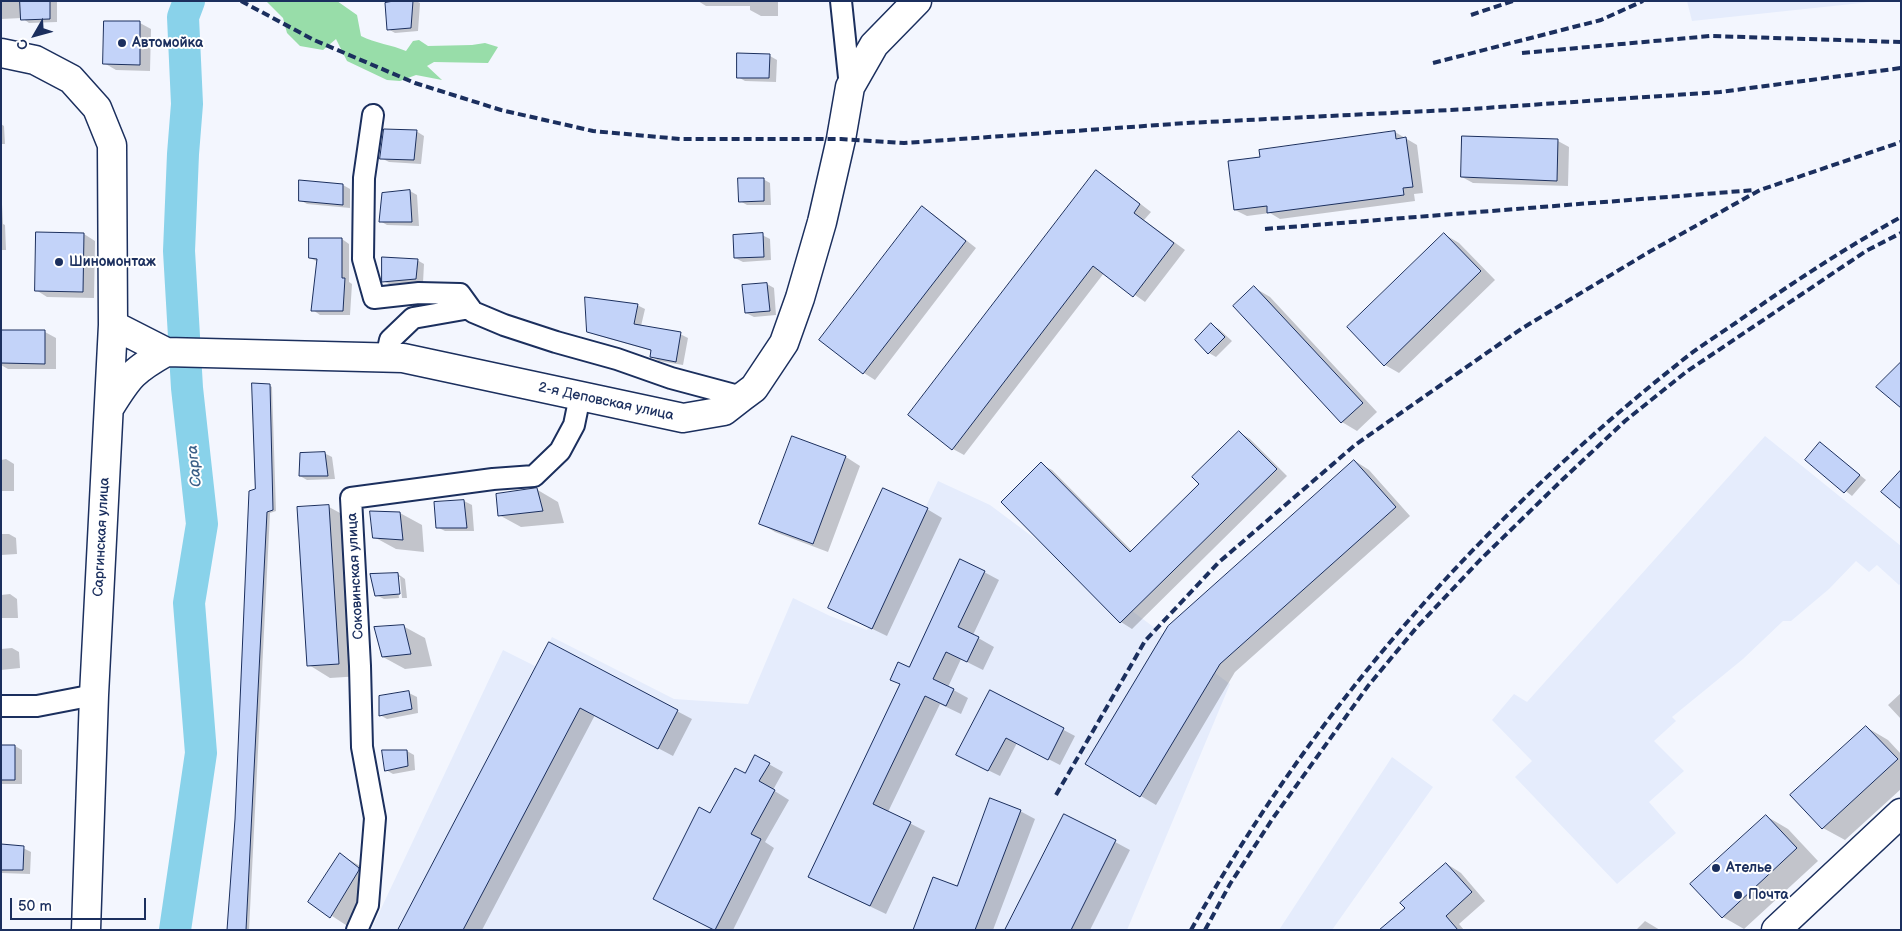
<!DOCTYPE html>
<html>
<head>
<meta charset="utf-8">
<style>
	body { margin:0 }
	#map { position:relative; width:1902px; height:931px; overflow:hidden; background:#f3f6fe; font-family:"Balsamiq Sans",sans-serif }
	canvas { display:block }
	.frame { position:absolute; inset:0; border:2px solid #1b2f5e; pointer-events:none }
	.north { position:absolute; left:10px; top:10px; width:50px; height:50px; -webkit-text-stroke:4px #fff; paint-order:stroke; rotate:232deg; font-size:14px; font-weight:700; line-height:20px; text-align:center; color:#1b2f5e }
	.north::after { content:''; display:block; margin:auto; width:18px; height:22px; background:#1b2f5e; clip-path:polygon(50% 0,100% 100%,50% 72%,0 100%) }
	.scale { position:absolute; left:10px; top:898px; width:136px; height:22px; box-sizing:border-box; border:2px solid #1b2f5e; border-top:0; padding-left:6px; font-size:15px; line-height:18px; white-space:nowrap; color:#1b2f5e; -webkit-text-stroke:4px #fff; paint-order:stroke }
</style>
</head>
<body>
<div id="map">
<canvas width="1902" height="931"></canvas>
<div class="frame"></div>
<div class="north">С</div>
<div class="scale">50 m</div>
</div>
<script>
const ctx = document.querySelector('canvas').getContext('2d');
ctx.lineJoin = 'round';
function paint(path, color) {
  ctx.fillStyle = color;
  ctx.fill(path, 'evenodd');
}
function trace(path, color, width, dash) {
  ctx.strokeStyle = color;
  ctx.lineWidth = width;
  ctx.lineCap = dash ? 'butt' : 'round';
  ctx.setLineDash(dash || []);
  ctx.stroke(path);
}
function label(font, color, halo, rows, align = 'center') {
  ctx.font = font + ' "Balsamiq Sans",sans-serif';
  ctx.lineWidth = 4;
  ctx.setLineDash([]);
  ctx.textBaseline = 'middle';
  ctx.strokeStyle = halo;
  ctx.fillStyle = color;
  for (const [text, x, y, turn = 0] of rows) {
    ctx.save();
    ctx.translate(x, y);
    ctx.rotate((+turn || 0) * Math.PI / 180);
    ctx.textAlign = isNaN(turn) ? turn : align;
    if (halo) ctx.strokeText(text, 0, 0);
    ctx.fillText(text, 0, 0);
    ctx.restore();
  }
}
const built = new Path2D(`
	M1687,1H1880L1692,21Z
	M1765,436L1901,546V583L1899,585L1877,565L1869,572L1856,561L1829,589L1791,621H1783L1743,659L1672,717L1676,721L1654,741L1684,771L1649,802L1676,833L1617,884L1515,777L1532,761L1492,720L1514,694L1527,702Z
	M938,481L990,505L1230,684L1127,930H371L503,650L537,667L552,637L674,699L748,704L793,598L830,616L867,630Z
	M1392,757L1433,787L1332,930H1279Z`);
const green = new Path2D(`
	M266,1H337L357,15L361,36C375,43 392,45 406,51L413,41L419,40L428,46L472,45L485,43L498,47L488,63L434,62L427,66L442,80L416,75L400,81L387,80L347,61L336,39L323,50L300,46L287,33L283,18Z`);
const shadow = new Path2D(`
	M1,1H57V22L29,23L22,18L1,19Z
	M401,1H416L420,3L418,31L395,33L388,29Z
	M698,1H778V16H761L750,10V6H706Z
	M140,23L151,29L150,71L116,70L104,63Z
	M770,56L777,60L776,82L745,81L738,77Z
	M1,124L4,126L5,144H1Z
	M416,131L424,136L421,164L389,162L381,158Z
	M1395,132L1417,145L1423,193L1414,194L1415,201L1280,219L1270,213L1247,216L1235,210L1261,158Z
	M1464,137L1558,141L1569,147L1568,186L1473,183L1462,177Z
	M1096,172L1107,178L1151,212L1144,220L1185,250L1145,302L1104,273L964,455L953,449Z
	M763,179L770,183L771,205H747L740,201Z
	M1,184L3,224L5,225L6,250H1Z
	M343,185L350,189V208L307,204L300,200Z
	M410,191L417,195L419,226L387,225L380,221Z
	M922,208L933,214L976,248L875,380L864,373L821,340Z
	M84,234L95,241L94,298L47,297L36,290Z
	M1444,234L1459,243L1495,280L1399,373L1385,365Z
	M762,235L770,239L771,260L743,262L735,258Z
	M342,239L349,244V282L352,284L350,315H320L313,310L318,262L310,258V240Z
	M417,260L424,264L423,283L391,285L383,281Z
	M767,284L774,288L776,315L754,317L746,313Z
	M1255,288L1270,297L1377,412L1357,431L1342,422L1235,306Z
	M637,305L645,309L641,326L680,334L688,338L683,365L659,361L651,356L652,351L596,335L588,331Z
	M1212,325L1219,329L1232,341L1216,357L1209,353L1196,340Z
	M1,331L45,332L56,338V369H8L1,365Z
	M269,385L272,387L276,511L270,513L249,930H229Z
	M1239,432L1250,439L1287,476L1132,629L1121,622L1003,502L1041,464L1052,470L1132,551L1200,485Z
	M1821,444L1866,480L1852,496L1807,460Z
	M324,453L332,457L335,479L307,480L300,476Z
	M846,457L860,466L828,552L775,532L760,523Z
	M6,459L14,464V491H1V460Z
	M1355,461L1369,470L1410,516L1235,672L1156,805L1087,764Z
	M536,489L558,502L564,523L521,527L499,515Z
	M464,501L472,505L474,531H445L437,527L435,504Z
	M329,507L351,519L361,676L330,678L309,665Z
	M927,509L942,518L887,636L829,608Z
	M400,513L422,525L424,552L396,549L374,537Z
	M1,534H9L16,538L17,554L1,555Z
	M984,572L999,580L973,635L994,647L983,670L961,659L948,687L968,698L961,714L940,704L888,812L925,831L886,914L825,885L909,669Z
	M398,574L405,579L407,598H402L400,577H397L399,598L384,599L376,595Z
	M10,594L17,599L18,618H1V595Z
	M403,626L425,638L432,666L405,669L383,657Z
	M550,644L692,719L673,756L595,715L482,930H400Z
	M12,648L19,652L20,668L1,670V649Z
	M990,691L1075,736L1060,765L1017,743L1000,776L969,761Z
	M409,693L417,697L418,713L387,719L380,715Z
	M1901,693V719L1888,705Z
	M1866,727L1888,740L1901,754V789L1845,840L1823,828L1792,796Z
	M1,746H15L22,750V784H1Z
	M407,751L414,755L415,770L393,774L386,770L383,752Z
	M756,757L783,772L773,790L789,800L765,842L774,848L733,930H714L710,815L746,775Z
	M1020,811L1035,819L993,930H914L958,888Z
	M1065,815L1130,850L1090,930H1007Z
	M1766,816L1788,829L1818,861L1744,929L1723,917Z
	M1,845L23,848L31,852L30,874L1,873Z
	M341,855L362,867L380,881L352,929L309,901Z
	M1447,864L1461,873L1485,901L1459,924L1464,930H1381L1406,908Z
	M1645,921L1660,930H1636Z`);
const river = new Path2D(`
	M175,930L201,753L189,603L202,524L187,388L179,251L183,154L187,104L183,17L189,1`);
const building = new Path2D(`
	M20,1H50V19L21,20Z
	M394,1H413L411,28L387,30L385,3Z
	M104,21H140V65L103,64Z
	M737,53L770,54L769,78H737Z
	M384,129L417,130L414,160L380,159Z
	M1395,131L1396,139L1406,137L1413,187L1403,188L1404,195L1267,213V206L1234,210L1228,161L1260,157L1259,150Z
	M1462,136L1558,139L1557,181L1461,177Z
	M1096,170L1140,204L1134,213L1174,243L1133,297L1093,266L952,450L908,415Z
	M738,178H764V201L739,202Z
	M299,180L343,184V205L299,201Z
	M410,190L412,222H379L382,193Z
	M922,206L966,241L863,374L819,340Z
	M36,232L84,233L83,292L35,291Z
	M763,233L764,257L734,258L733,235Z
	M1444,233L1481,271L1384,366L1347,327Z
	M309,238H342V278H345L343,311H311L317,259L309,258Z
	M382,257L418,259L416,279L382,282Z
	M767,283L770,311L745,313L742,285Z
	M1254,286L1363,403L1341,423L1233,306Z
	M585,297L638,304L634,324L681,332L676,362L650,357L651,350L587,332Z
	M1211,323L1225,337L1208,354L1195,340Z
	M1,330H45V364L1,363Z
	M1901,362V408L1876,387Z
	M252,383L270,384L273,510L267,512L246,930H227L235,819L249,491L255,489Z
	M1239,431L1277,469L1120,623L1001,502L1041,462L1130,552L1199,484L1192,477Z
	M792,436L846,456L813,544L759,524Z
	M1820,442L1860,475L1844,493L1805,460Z
	M325,452L328,476H299L300,453Z
	M1354,460L1396,507L1220,664L1140,797L1085,764L1168,626Z
	M1901,470V509L1881,492Z
	M537,488L543,511L498,516L496,494Z
	M883,488L928,508L872,629L828,608Z
	M464,500L467,528H436L434,502Z
	M329,505L339,664L307,666L297,507Z
	M370,511L400,512L403,540L373,538Z
	M960,559L985,571L958,627L979,637L967,662L946,652L933,679L954,689L946,706L925,696L873,804L911,822L870,906L808,877L900,684L890,680L898,662L909,667Z
	M398,573L400,594L375,596L370,574Z
	M404,625L411,654L382,657L374,627Z
	M549,642L678,710L658,749L580,708L463,930H398Z
	M990,690L1064,728L1048,760L1006,738L988,771L956,755Z
	M409,691L412,709L379,716V696Z
	M1866,726L1898,759L1822,829L1790,795Z
	M1,745H15V780H1Z
	M382,750H407L408,766L385,771Z
	M755,755L770,763L759,781L775,790L751,834L761,839L715,930H714L653,899L699,807L710,813L735,768L745,773Z
	M990,798L1021,810L975,930H913L933,877L957,886Z
	M1064,814L1116,840L1071,930H1005Z
	M1766,815L1797,848L1722,918L1690,884Z
	M1,844L24,846L23,870H1Z
	M340,853L359,868V870L330,918L308,902Z
	M1446,863L1472,892L1446,916L1458,930H1379L1405,908L1400,903Z`);
const street = new Path2D(`
	M841,1L850,87
	M373,115L364,178L363,259L374,298L419,293L460,294L473,312L504,325L556,342L617,359L671,378L742,397
	M386,358L390,340L413,318L470,308
	M1,706H37L94,695
	M357,930L368,905L375,818L362,747L360,666L351,498L493,479L534,476L560,451L574,425L580,396`);
const secondary = new Path2D(`
	M1,53L35,60L71,79L97,108L112,145L113,325L94,695L86,930
	M113,325L166,352L403,358L683,418L724,411L742,397L754,388L784,343L800,298L822,222L841,139L850,87L874,45L917,1
	M110,407C129,376 134,370 166,352
	M1776,930L1901,813`);
const rail = new Path2D(`
	M241,1L314,40L415,83L501,110L593,131L680,139H841L904,143L1187,123L1470,109L1720,92L1901,68
	M1471,15L1513,1
	M1522,53L1710,36L1901,42
	M1433,63L1601,20L1643,1
	M1265,229L1755,190
	M1056,795L1145,641L1218,563L1355,445L1521,329L1649,252L1760,190L1901,142
	M1191,930C1314,709 1481,520 1679,363C1697,348 1718,335 1737,322C1790,284 1844,249 1901,217
	M1205,930L1230,884L1273,818L1368,686L1417,627L1480,560L1562,480L1625,421L1686,372L1866,251L1901,233`);
const markers = [
	[122,43,5,"#1b2f5e"],
	[59,262,5,"#1b2f5e"],
	[1716,868,5,"#1b2f5e"],
	[1738,895,5,"#1b2f5e"]
];
const poiNames = [
	["Автомойка",132,43],
	["Шиномонтаж",69,262],
	["Ателье",1726,868],
	["Почта",1748,895]
];
const streetNames = [
	["2-я Деповская улица",606,402,12],
	["Саргинская улица",102,537,-87],
	["Соковинская улица",356,576,-93]
];
const waterNames = [
	["Сарга",195,466,-96]
];
paint(built, '#e5ecfc');
paint(green, '#98dda9');
paint(shadow, '#0003');
trace(river, '#89d2ea', 32);
paint(building, '#c3d3f9');
trace(building, '#1b2f5e', 1);
trace(street, '#1b2f5e', 24);
trace(secondary, '#1b2f5e', 31);
trace(street, '#fff', 20);
trace(secondary, '#fff', 28);
trace(rail, '#1b2f5e', 4, [8, 4]);
for (const [x, y, r, color] of markers) {
  const dot = new Path2D();
  dot.arc(x, y, r, 0, 2 * Math.PI);
  ctx.fillStyle = color;
  ctx.fill(dot);
  trace(dot, '#fff', 2);
}
label('bold 14px', '#1b2f5e', '#fff', poiNames, 'left');
label('14px', '#1b2f5e', '#fff', streetNames);
label('italic 15px', '#3c6088', '#fff', waterNames);
</script>
</body>
</html>
